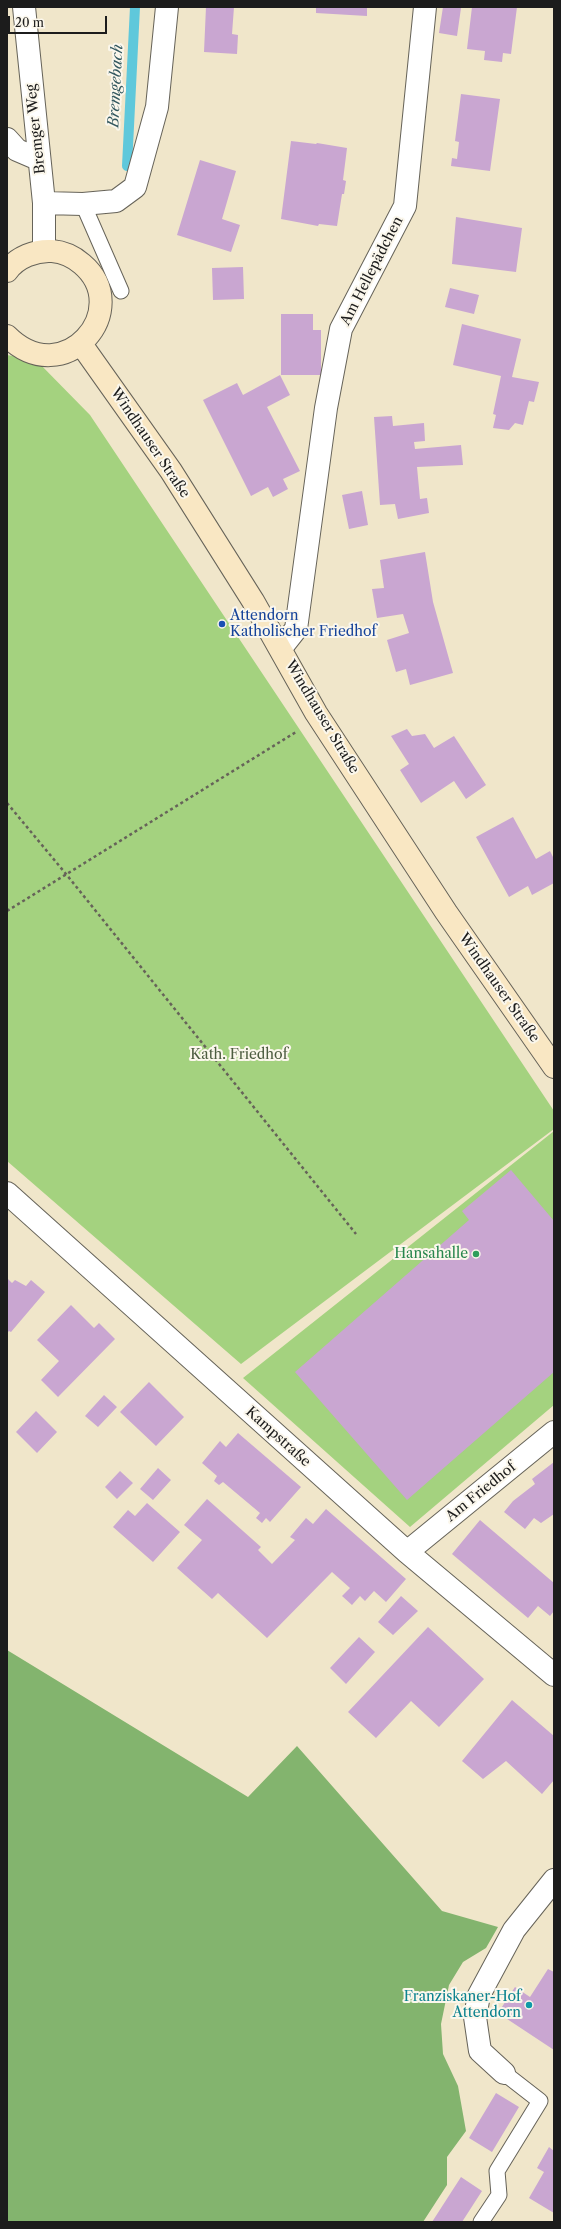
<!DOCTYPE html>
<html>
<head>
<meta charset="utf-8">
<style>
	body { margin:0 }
	#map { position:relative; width:561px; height:2229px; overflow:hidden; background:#f0e6ca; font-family:"Libre Caslon Text",serif }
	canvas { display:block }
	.frame { position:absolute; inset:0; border:8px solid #1c1c1c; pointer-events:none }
	.scale { position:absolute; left:8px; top:16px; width:99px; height:18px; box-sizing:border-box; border:2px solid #1c1c1c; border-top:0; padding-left:5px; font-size:12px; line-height:14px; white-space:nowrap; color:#1c1c1c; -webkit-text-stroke:3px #fbf7ec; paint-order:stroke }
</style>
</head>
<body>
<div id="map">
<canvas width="561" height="2229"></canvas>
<div class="frame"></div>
<div class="scale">20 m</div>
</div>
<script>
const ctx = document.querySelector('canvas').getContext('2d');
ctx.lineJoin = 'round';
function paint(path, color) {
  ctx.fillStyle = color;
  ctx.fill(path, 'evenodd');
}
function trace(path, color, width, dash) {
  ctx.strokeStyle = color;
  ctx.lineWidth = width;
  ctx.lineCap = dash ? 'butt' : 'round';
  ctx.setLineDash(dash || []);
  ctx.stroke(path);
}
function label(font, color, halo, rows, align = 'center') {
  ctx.font = font + ' "Libre Caslon Text",serif';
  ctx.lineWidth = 4;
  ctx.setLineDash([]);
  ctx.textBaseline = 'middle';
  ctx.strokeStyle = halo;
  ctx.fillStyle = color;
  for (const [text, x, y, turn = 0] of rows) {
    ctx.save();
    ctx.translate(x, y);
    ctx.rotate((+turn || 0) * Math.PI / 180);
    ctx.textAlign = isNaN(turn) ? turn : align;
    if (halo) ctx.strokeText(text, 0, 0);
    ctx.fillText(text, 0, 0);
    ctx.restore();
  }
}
const green = new Path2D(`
	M7,355L36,360L90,415L554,1111V1129L241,1364L7,1161Z
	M554,1131V1405L410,1527L243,1378Z`);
const forest = new Path2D(`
	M7,1650L248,1797L297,1746L442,1911L498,1927L486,1948L463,1962L449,1985L441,2024L443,2054L458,2086L466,2131L447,2157V2185L423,2222H7Z`);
const stream = new Path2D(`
	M127,166L135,7`);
const building = new Path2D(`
	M206,7H234L232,34L238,35L237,54L204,52Z
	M316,7H367V16L316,13Z
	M443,7L461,8L457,36L439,33Z
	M472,7H517L511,54L503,53L502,62L484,60L485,51L467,49Z
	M461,94L500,99L490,171L451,166L452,158L457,159L459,142L455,141Z
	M291,141L316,144L317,143L347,148L343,180L346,181L344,194H342L337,226L319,224L318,226L281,219Z
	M200,160L236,171L222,219L240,225L231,252L177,235Z
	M456,217L522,228L516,272L452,264Z
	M243,267L244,299L213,300L212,268Z
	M450,288L479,295L474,314L445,307Z
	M281,314H313V330H321V375H281Z
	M462,324L521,339L512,377L539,382L534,402L529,401L523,425L515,423L509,430L493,428L496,415L493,414L501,376L453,365Z
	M280,375L290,395L267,407L300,471L283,479L288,489L273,497L268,487L251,496L203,400L237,383L243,395Z
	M392,416L393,426L424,423L425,441L414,442L415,449L461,445L463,465L417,467L420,499L427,498L429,513L398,519L395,504L380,505L374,417Z
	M362,491L368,525L349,529L342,495Z
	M425,552L433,602L453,673L410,685L406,669L396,672L387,640L409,633L403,614L377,618L372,589L384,588L380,560Z
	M407,729L412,736L425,734L434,748L454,736L486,785L466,799L454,781L421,803L400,770L409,764L391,736Z
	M513,817L536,859L550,851L554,859V883L532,895L528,886L509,897L476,837Z
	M511,1170L554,1221V1372L407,1500L295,1372L469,1220L462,1211Z
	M7,1278L12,1283L15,1280L26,1286L31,1280L45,1292L11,1332L9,1331L7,1333Z
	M71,1305L94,1328L99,1323L115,1339L58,1397L41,1380L59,1361L37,1340Z
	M149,1382L184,1417L156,1446L120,1412Z
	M104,1395L117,1407L98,1427L85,1416Z
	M36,1411L57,1432L37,1453L16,1432Z
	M238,1433L301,1487L270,1522L266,1518L262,1523L256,1518L260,1513L223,1482L219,1485L214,1481L217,1476L202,1463L220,1441L226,1447Z
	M554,1462V1514L541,1523L534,1518L525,1529L504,1512L513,1501L535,1484L532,1479Z
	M158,1468L171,1480L153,1500L140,1489Z
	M120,1471L133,1483L117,1499L105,1487Z
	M207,1499L261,1547L258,1550L272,1564L295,1540L290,1537L306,1518L313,1524L326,1509L406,1579L386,1602L374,1591L365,1601L360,1596L352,1605L342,1596L350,1588L332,1572L267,1638L218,1593L212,1599L177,1568L202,1540L184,1525Z
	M147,1503L180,1532L153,1562L113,1527L128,1510L135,1516Z
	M480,1520L554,1583V1611L550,1616L538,1606L528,1618L452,1554Z
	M401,1596L418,1611L393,1635L378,1622Z
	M428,1627L484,1679L439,1727L411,1701L376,1738L348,1712Z
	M359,1637L375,1652L346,1684L330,1668Z
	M512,1700L554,1736V1780L542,1794L506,1761L483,1779L462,1761Z
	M548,1969L554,1972V2050L498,2013L515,1987L530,1997Z
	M496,2093L519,2107L492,2152L469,2138Z
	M549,2147L554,2151V2213L529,2198L544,2172L537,2168Z
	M461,2177L482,2191L462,2222H432Z`);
const path = new Path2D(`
	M7,803L66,874L356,1234
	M7,911L296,732`);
const lane = new Path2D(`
	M83,204L121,291
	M481,2222L499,2195L497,2171L540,2101L504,2073`);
const street = new Path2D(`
	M24,7L44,203V251
	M7,139L17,150L38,159
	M44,203L83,204L116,201L135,187L157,107L167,7
	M281,648L296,629L326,408L341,329L405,206L425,7
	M7,1193L407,1552L554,1675
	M407,1552L554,1432
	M504,2073L480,2051L475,2017L479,1995L514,1930L554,1880`);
const secondary = new Path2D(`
	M7,271C17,257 36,250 52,251C64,252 74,257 82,264C135,309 64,393 7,336
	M81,344L171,471L253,601L316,713L446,912L554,1067`);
const markers = [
	[222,624,4,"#1a4fb4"],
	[476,1254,4,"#2e9e5b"],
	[529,2005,4,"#0f9aa8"]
];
const streetNames = [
	["Bremger Weg",36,129,-96],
	["Am Hellepädchen",372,271,-63],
	["Windhauser Straße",150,443,56],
	["Windhauser Straße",322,717,59],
	["Windhauser Straße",499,988,55],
	["Kampstraße",278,1437,42],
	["Am Friedhof",481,1492,-39]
];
const transitNames = [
	["Attendorn",230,616],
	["Katholischer Friedhof",230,632]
];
const parkNames = [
	["Kath. Friedhof",239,1055]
];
const leisureNames = [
	["Hansahalle",468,1254]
];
const cultureNames = [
	["Franziskaner-Hof",521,1997],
	["Attendorn",521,2013]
];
const waterNames = [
	["Bremgebach",116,86,-87]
];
paint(green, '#a4d27f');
paint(forest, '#83b46e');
trace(stream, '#5fc8db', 10);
paint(building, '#c9a6d1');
trace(lane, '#666359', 17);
trace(street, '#666359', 24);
trace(secondary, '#666359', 24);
trace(path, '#666359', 2.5, [3, 3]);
trace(lane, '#fff', 15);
trace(street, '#fff', 22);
trace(secondary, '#f9e7c3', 22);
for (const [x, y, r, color] of markers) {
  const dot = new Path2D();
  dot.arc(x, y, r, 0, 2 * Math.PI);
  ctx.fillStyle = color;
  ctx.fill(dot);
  trace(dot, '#fbf7ec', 1.5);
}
label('14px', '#1c1c1c', '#fbf7ec', streetNames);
label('14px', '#164399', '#fbf7ec', transitNames, 'left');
label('14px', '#4c5c3f', '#fbf7ec', parkNames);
label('14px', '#27864d', '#fbf7ec', leisureNames, 'right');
label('14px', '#0d838f', '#fbf7ec', cultureNames, 'right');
label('italic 15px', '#33585f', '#fbf7ec', waterNames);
</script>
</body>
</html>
